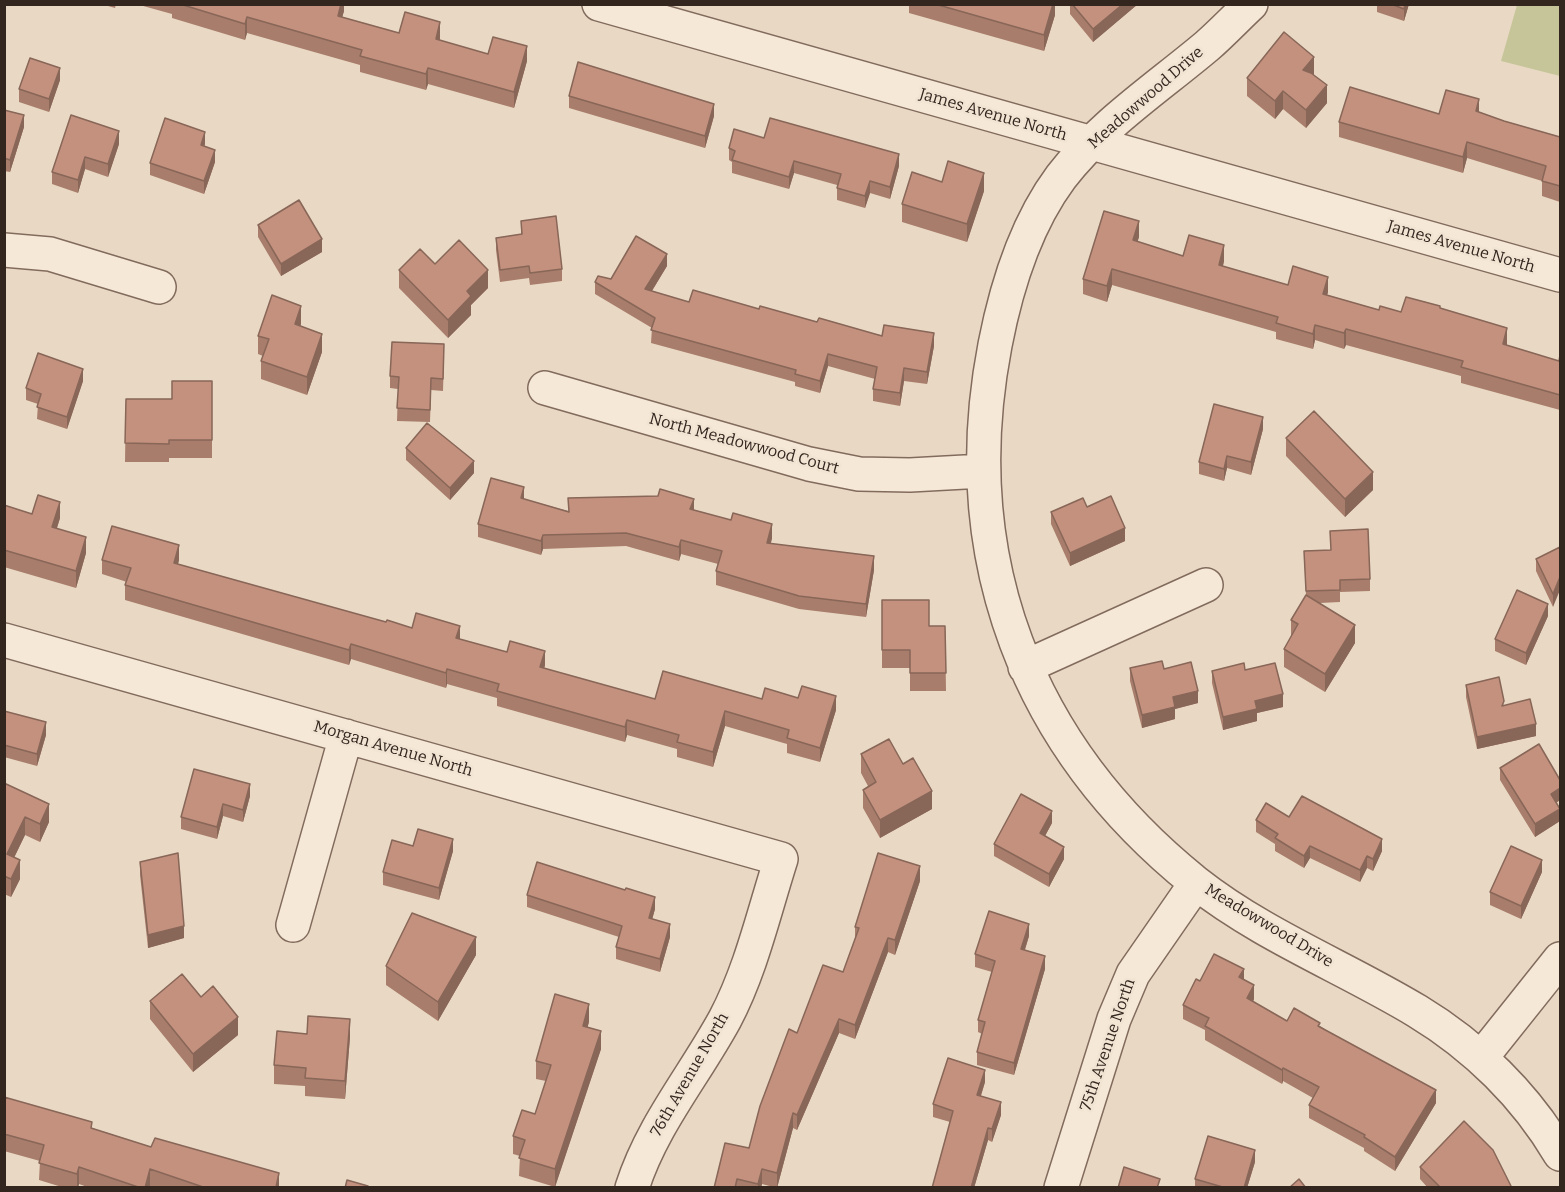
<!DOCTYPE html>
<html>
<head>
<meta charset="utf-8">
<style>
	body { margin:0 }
	#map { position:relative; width:1565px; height:1192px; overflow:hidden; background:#e9d9c4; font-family:Bitter,serif }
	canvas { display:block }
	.frame { position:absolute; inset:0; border:6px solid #33261f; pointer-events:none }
</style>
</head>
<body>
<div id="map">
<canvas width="1565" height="1192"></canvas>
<div class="frame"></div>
</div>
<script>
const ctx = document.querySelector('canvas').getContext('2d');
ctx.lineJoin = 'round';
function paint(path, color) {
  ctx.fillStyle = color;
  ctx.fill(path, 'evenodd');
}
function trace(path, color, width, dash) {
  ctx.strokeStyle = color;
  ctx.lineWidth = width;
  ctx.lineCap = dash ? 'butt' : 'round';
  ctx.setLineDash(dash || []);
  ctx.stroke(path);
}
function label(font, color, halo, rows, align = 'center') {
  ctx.font = font + ' Bitter,serif';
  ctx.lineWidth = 5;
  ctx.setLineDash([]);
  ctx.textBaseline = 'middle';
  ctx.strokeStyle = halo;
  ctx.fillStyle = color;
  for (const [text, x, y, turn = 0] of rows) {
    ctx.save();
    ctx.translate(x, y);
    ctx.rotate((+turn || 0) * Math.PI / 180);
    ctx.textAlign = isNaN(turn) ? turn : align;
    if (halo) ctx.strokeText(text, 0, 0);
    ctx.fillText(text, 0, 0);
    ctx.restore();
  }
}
const green = new Path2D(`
	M1517,5H1560V76L1501,61Z`);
const minor = new Path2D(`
	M599,4L1560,275
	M1251,4C1236,18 1222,33 1207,46C1157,88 1101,125 1061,177C1026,224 1006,288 995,345C954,558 1026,746 1195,882C1262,935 1344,967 1417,1011C1475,1046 1526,1096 1560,1154
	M4,250L50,254L159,287
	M545,388L809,464L859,474L910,475L983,471
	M4,640L781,859C764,912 751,970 725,1019C694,1076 652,1125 632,1188
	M1025,667L1206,585
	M293,925L346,736
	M1481,1058L1560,959
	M1061,1188L1114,1019L1133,974L1196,883`);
const wall = new Path2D(`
	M101,4H116L115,8Z
	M136,4H344V11L342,17L399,33L440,38V40L488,54L527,61L514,108L428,84L426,90L360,72V65L247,33L245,40L172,18V14Z
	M909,4H1055V15L1044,51L909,13Z
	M1070,4H1138L1093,42L1070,14Z
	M1377,4H1409L1404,21L1377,12Z
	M1247,78L1327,103L1306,128L1283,109L1275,119L1247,96Z
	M60,80L49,112L19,102V89Z
	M569,96L714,116L705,148L569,108Z
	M4,110L24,127L10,172L4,171Z
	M1479,112L1504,121L1560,137V202L1542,196V181L1467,158L1463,173L1339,137V122Z
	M71,115L119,144L108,177L85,169L78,193L52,184V172Z
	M764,138L899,166L890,199L870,193L865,208L837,200V185L794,173L789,189L732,173V162L729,160V148Z
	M205,144L204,146L215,162L204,194L150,175V163Z
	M942,182L984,191L967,242L902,222V204Z
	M521,221L562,269V281L530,285L529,278L500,282L496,250V238L521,234Z
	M258,225L322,252L281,276L258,237Z
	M1139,237L1137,242L1183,256L1224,261L1223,266L1288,285L1328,292L1327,295L1379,310L1401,312L1440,309L1507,344V345L1559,361L1560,355V410L1461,383V376L1346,345L1344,349L1315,340L1313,349L1276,339V332L1112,285L1107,302L1083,294V279Z
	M435,264L488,288L471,305V315L448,338L399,288V270Z
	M667,266L652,291L689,302L759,309L817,322L934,346L927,384L904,381L900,406L873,401V389L875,379L828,366L820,393L795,386V382L651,343L652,328L595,294V282Z
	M301,324L300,326L322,352L307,395L261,379V361L263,356L258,354V336Z
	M444,357L443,391L431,390L430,422L397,421L398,389L390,388V376Z
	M83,381L67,429L37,419L38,404L26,400V388Z
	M212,381V458H169V462H125L126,399H172Z
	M1263,429L1251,475L1227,468L1224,481L1199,474V462Z
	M1286,438L1373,490L1345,517L1286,456Z
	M406,448L474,473L450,500L406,460Z
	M524,499L568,511L694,510L772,538L771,543L874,570L866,617L799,609L716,585V571L718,564L681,554L679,561L626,546L543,549L541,555L478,537V524Z
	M4,505L32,514L60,518L57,528L86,553L76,588L4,567Z
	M1087,507L1125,541L1070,566L1051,524V512Z
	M1330,531L1370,579V591L1340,592V602L1320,603L1355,643L1325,692L1284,667V649L1291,637V620L1306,595L1304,551L1331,550Z
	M1560,547L1553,607L1536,571V559Z
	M102,560H179L178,564L386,622L460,639L545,665L544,669L655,699H762L836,710L820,762L787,753V744L725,726L713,767L677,757V749L627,735L625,742L497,706V698L447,684L446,688L351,659L349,665L125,600V585L127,582L102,574Z
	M882,600L929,626H945L946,691H910V668H882Z
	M1548,616L1526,665L1495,651V639Z
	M1130,668L1164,669L1198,703L1175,709V719L1142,728L1130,681Z
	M1245,670L1283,707L1257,713V721L1223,730L1212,683V671Z
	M1466,685L1504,705L1536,736L1477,749L1466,697Z
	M4,711L46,735L37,766L4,757Z
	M861,754L932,809L880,838L863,808V790L868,786L861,773Z
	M1500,768L1560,780V800L1556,803L1560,821L1535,837L1500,780Z
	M4,783L49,822L40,842L25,835L14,858L20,879L11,897L4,894Z
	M250,796L243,822L223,816L217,839L181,829V817Z
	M1289,817L1382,851L1373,871L1367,868L1360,882L1310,858L1304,868L1275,851V844L1256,832V820Z
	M1052,823L1045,836L1064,859L1049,887L994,856V844Z
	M413,846L453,851L439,900L383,885V872Z
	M140,862L184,938L148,948L140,875Z
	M1542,872L1521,919L1490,905V892Z
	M920,881L895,955L888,952L855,1039L839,1033L797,1130L793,1128L777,1188L762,1184L761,1188H714L749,1148L843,972L855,939V927Z
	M527,895L655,909L652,919L670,937L660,972L616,959V947L619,937L527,907Z
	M1029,936L1025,950L1045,969L1014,1075L977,1065V1052L982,1034L978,1032V1020L992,972L975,967V954Z
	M476,955L438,1021L386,985V966Z
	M1244,979L1254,999L1253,1002L1287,1021L1320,1026L1436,1103L1395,1171L1364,1151V1148L1309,1118V1105L1313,1098L1283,1081L1282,1084L1205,1040V1030L1183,1019V1005L1200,981Z
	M201,997L238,1035L193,1072L150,1019V1001Z
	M589,1022L587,1027L601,1049L555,1187L519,1176L520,1156L513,1154V1136L535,1114L546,1081L536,1079V1061Z
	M350,1037L345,1099L305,1096V1086L274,1084V1065Z
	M985,1082L981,1096L1001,1115L992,1142L988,1140L974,1188H932L950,1122L933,1117V1104Z
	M4,1097L92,1128L279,1188H155L150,1186V1188H90L79,1184L78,1188H65L39,1180L40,1161L4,1151Z
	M1255,1162L1247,1188H1195V1179Z
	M1420,1167L1512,1188H1428L1420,1179Z`);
const shadedWall = new Path2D(`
	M341,4H344V11L338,32V16Z
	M1053,4H1055V15L1044,51V35Z
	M1123,4H1138L1093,42V29Z
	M1405,4H1409L1404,21V9Z
	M247,17V33L245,40V24Z
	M440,22V38L436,55V39Z
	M527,46V61L514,108V92Z
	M1314,57V75L1303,70Z
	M60,68V80L49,112V99Z
	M428,68V84L426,90V74Z
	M1327,85V103L1306,128V110Z
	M1283,91V109L1275,119V101Z
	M1479,99V115L1476,111Z
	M714,104V116L705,148V136Z
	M24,115V127L10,172V160Z
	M119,131V144L108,177V164Z
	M205,132V144L201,157V145Z
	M1467,142V158L1463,173V157Z
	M215,150V162L204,194V181Z
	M899,154V166L890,199V187Z
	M85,157V169L78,193V180Z
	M794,161V173L789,189V177Z
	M984,173V191L967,242V224Z
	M870,181V193L865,208V196Z
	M1139,221V237L1133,256V240Z
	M322,239V252L281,276V264Z
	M1224,245V261L1219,281V265Z
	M667,254V266L645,302V289Z
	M1112,269V285L1107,302V286Z
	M488,270V288L471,305V315L448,338V320L467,291Z
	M1328,277V292L1323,309V294Z
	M301,306V324L295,342V324Z
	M1315,325V340L1313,349V334Z
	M1507,328V344L1503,360V344Z
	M1346,329V345L1344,349V333Z
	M934,333V346L927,384V372Z
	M322,334V352L307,395V377Z
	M828,354V366L820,393V381Z
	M904,368V381L900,406V393Z
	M83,369V381L67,429V417Z
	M1263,417V429L1251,475V462Z
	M1227,456V468L1224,481V469Z
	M474,461V473L450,500V488Z
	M1373,472V490L1345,517V499Z
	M524,487V501L521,498Z
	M694,499V513L690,509Z
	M60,502V518L52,543V527Z
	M772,524V538L767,557V543Z
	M1125,528V541L1070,566V553Z
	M543,535V549L541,555V541Z
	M86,537V553L76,588V571Z
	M681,540V554L679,561V547Z
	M179,545V560L174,578V563Z
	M874,556V570L866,617V604Z
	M1560,577V590L1553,607V594Z
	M1548,604V616L1526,665V653Z
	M1355,625V643L1325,692V674Z
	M460,626V640L456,638Z
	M351,644V659L349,665V650Z
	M545,651V665L540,682V667Z
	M447,669V684L446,688V673Z
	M1198,691V703L1175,709V719L1142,728V715L1173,697Z
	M1283,694V707L1257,713V721L1223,730V717L1255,701Z
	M836,696V710L820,762V748Z
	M725,711V726L713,767V752Z
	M627,720V735L625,742V727Z
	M46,722V735L37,766V754Z
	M1536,724V736L1477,749V737Z
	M250,784V796L243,822V810Z
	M1560,788V800L1551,806V794Z
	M932,791V809L880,838V820Z
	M49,804V822L40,842V824Z
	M223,804V816L217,839V827Z
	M1560,809V821L1535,837V824Z
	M1052,811V823L1040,845V833Z
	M25,817V835L7,872V854Z
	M453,839V851L439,900V888Z
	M1382,839V851L1373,871V859Z
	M1310,846V858L1304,868V856Z
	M1064,847V859L1049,887V874Z
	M1367,856V868L1360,882V870Z
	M20,860V879L11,897V879Z
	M1542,860V872L1521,919V906Z
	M920,866V881L895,955V940Z
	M655,897V909L649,931V918Z
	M670,924V937L660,972V959Z
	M1029,924V936L1021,961V949Z
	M184,926V938L148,948V935Z
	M476,937V955L438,1021V1002Z
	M888,938V952L855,1039V1025Z
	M1045,956V969L1014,1075V1063Z
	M1244,969V983L1239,977Z
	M1254,985V999L1247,1012V998Z
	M589,1004V1022L583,1044V1026Z
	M238,1017V1035L193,1072V1054Z
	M350,1019V1037L345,1099V1081Z
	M839,1019V1033L797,1130V1115Z
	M601,1031V1049L555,1187V1169Z
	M1283,1068V1081L1282,1084V1070Z
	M985,1070V1082L977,1107V1095Z
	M1436,1090V1103L1395,1171V1157Z
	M1001,1102V1115L992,1142V1129Z
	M793,1113V1128L777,1188V1173Z
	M988,1128V1140L974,1188H971Z
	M1255,1150V1162L1247,1188H1244Z
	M79,1167V1184L78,1188H77V1174Z
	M150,1169V1188H145Z
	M762,1169V1184L761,1188H758V1184Z
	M279,1173V1188H276Z`);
const building = new Path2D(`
	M180,4H341L338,16L399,33L405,12L440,22L436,39L488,54L493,37L527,46L514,92L428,68L426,74L360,56L362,50L247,17L245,24Z
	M935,4H1053L1044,35Z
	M1072,4H1123L1093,29Z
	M1391,4H1405L1404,9Z
	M1284,32L1314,57L1303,70L1311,73L1327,85L1306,110L1283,91L1275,101L1247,78Z
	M30,58L60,68L49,99L19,89Z
	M578,62L714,104L705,136L569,96Z
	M1350,87L1439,114L1446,90L1479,99L1476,111L1504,121L1560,137V186L1542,181L1546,166L1467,142L1463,157L1339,122Z
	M4,110L24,115L10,160L4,158Z
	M71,115L119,131L108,164L85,157L78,180L52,172Z
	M165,118L205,132L201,145L215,150L204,181L150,163Z
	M770,118L899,154L890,187L870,181L865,196L837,188L841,174L794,161L789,177L732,160L735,151L729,148L734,129L764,138Z
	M948,161L984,173L967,224L902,204L912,172L942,182Z
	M299,200L322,239L281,264L258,225Z
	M1104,211L1139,221L1133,240L1183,256L1189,235L1224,245L1219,265L1288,285L1293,266L1328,277L1323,294L1379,310L1380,306L1401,312L1406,297L1440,306V308L1507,328L1503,344L1559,361L1560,355V395L1461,367L1463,361L1346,329L1344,333L1315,325L1313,334L1276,323L1278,317L1112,269L1107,286L1083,279Z
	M556,216L562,269L530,273L529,266L500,270L496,238L522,234L521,221Z
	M636,236L667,254L645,289L689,302L693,290L759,309L760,306L817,322L819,318L882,336L884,325L934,333L927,372L904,368L900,393L873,389L877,367L828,354L820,381L795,374L796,370L651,330L655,318L595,282L598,276L611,279Z
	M459,240L488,270L467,291L471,296L448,320L399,270L420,249L435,264Z
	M272,295L301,306L295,324L322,334L307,377L261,361L269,339L258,336Z
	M392,342L444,344L443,379L431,378L430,410L397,408L399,377L390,376Z
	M38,353L83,369L67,417L37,407L41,394L26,388Z
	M172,381H212V440H169V444L125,443L126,399H172Z
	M1214,404L1263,417L1251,462L1227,456L1224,469L1199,462Z
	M1314,411L1373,472L1345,499L1286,438Z
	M427,423L474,461L450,488L406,448Z
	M491,478L524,487L521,498L569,512L568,498L658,496L660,489L694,499L690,509L731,520L733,513L772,524L767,543L874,556L866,604L799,596L716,571L722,551L681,540L679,547L626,533L543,535L541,541L478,524Z
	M38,495L60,502L52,527L86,537L76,571L4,550V505L32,514Z
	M1111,496L1125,528L1070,553L1051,512L1083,498L1087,507Z
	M112,526L179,545L174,563L386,622L387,620L412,628L416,613L460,626L456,638L507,652L510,641L545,651L540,667L655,699L663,671L762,699L765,688L798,698L802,686L836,696L820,748L787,738L789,730L725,711L713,752L677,742L679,735L627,720L625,727L497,691L499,684L447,669L446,673L351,644L349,650L125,585L131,568L102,560Z
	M1368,529L1370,579L1340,580V590L1306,591L1304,551L1331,550L1330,531Z
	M1560,547V577L1553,594L1536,559Z
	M1517,590L1548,604L1526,653L1495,639Z
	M1306,595L1355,625L1325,674L1284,649L1298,624L1291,620Z
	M882,600H929V626H945L946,673H910V650H882Z
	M1162,661L1164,669L1191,662L1198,691L1173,697L1175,707L1142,715L1130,668Z
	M1244,663L1245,670L1275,663L1283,694L1255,701L1257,709L1223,717L1212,671Z
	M1499,677L1504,701L1502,706L1530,699L1536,724L1477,737L1466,685Z
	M4,711L46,722L37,754L4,745Z
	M889,739L903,764L913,758L932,791L880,820L863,790L876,782L861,754Z
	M1539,744L1560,780V788L1551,794L1560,809L1535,824L1500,768Z
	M194,769L250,784L243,810L223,804L217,827L181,817Z
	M4,783L49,804L40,824L25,817L7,854L20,860L11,879L4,876Z
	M1021,794L1052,811L1040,833L1064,847L1049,874L994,844Z
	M1302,796L1382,839L1373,859L1367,856L1360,870L1310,846L1304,856L1275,838L1278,834L1256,820L1266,803L1289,817Z
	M418,829L453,839L439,888L383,872L392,840L413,846Z
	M1511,846L1542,860L1521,906L1490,892Z
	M178,853L184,926L148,935L140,862Z
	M878,853L920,866L895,940L888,938L855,1025L839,1019L797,1115L793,1113L777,1173L762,1169L758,1184L737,1179L735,1188H714L725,1143L749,1148L760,1106L789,1029L797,1033L823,965L843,972L859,928L855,927Z
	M537,862L625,890L626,888L655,897L649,918L670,924L660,959L616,947L622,926L527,895Z
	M989,911L1029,924L1021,949L1045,956L1014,1063L977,1052L985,1022L978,1020L995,961L975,954Z
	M412,913L476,937L438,1002L386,966Z
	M1214,954L1244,969L1239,977L1254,985L1247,998L1287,1021L1294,1008L1320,1023L1318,1026L1436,1090L1395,1157L1364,1137L1365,1135L1309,1105L1319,1087L1283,1068L1282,1070L1205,1026L1209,1018L1183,1005L1196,979L1200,981Z
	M182,974L201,997L213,986L238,1017L193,1054L150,1001Z
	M555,994L589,1004L583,1026L601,1031L555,1169L519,1158L525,1140L513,1136L522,1110L535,1114L551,1065L536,1061Z
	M308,1016L350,1019L345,1081L305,1078L306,1068L274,1065L277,1031L307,1034Z
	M948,1058L985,1070L977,1095L1001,1102L992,1129L988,1128L971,1188H932L953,1111L933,1104Z
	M4,1097L92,1122L91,1128L151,1147L155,1138L279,1173L276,1187L279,1188H206L150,1169L145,1188H141L79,1167L77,1174L39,1163L44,1145L4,1134Z
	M1464,1121L1493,1150L1512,1188H1441L1420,1167Z
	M1208,1136L1255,1150L1244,1188H1226L1195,1179Z
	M1124,1167L1160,1179L1157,1188H1118Z
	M1299,1179L1306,1188H1289Z
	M347,1180L368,1186L367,1188H345Z`);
const streetNames = [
	["Meadowwood Drive",1146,98,-41],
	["James Avenue North",993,115,16],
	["James Avenue North",1461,247,16],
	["North Meadowwood Court",744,444,15],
	["Morgan Avenue North",393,749,16],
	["Meadowwood Drive",1269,926,31],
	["75th Avenue North",1108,1045,-71],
	["76th Avenue North",690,1075,-60]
];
paint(green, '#c6c599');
trace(minor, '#826b5d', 36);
trace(minor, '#f5e8d6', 33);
paint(wall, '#a87d6c');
paint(shadedWall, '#886658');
paint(building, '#c3917e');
trace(building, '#886658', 1.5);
label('16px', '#33261f', '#f1e4d3', streetNames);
</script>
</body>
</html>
